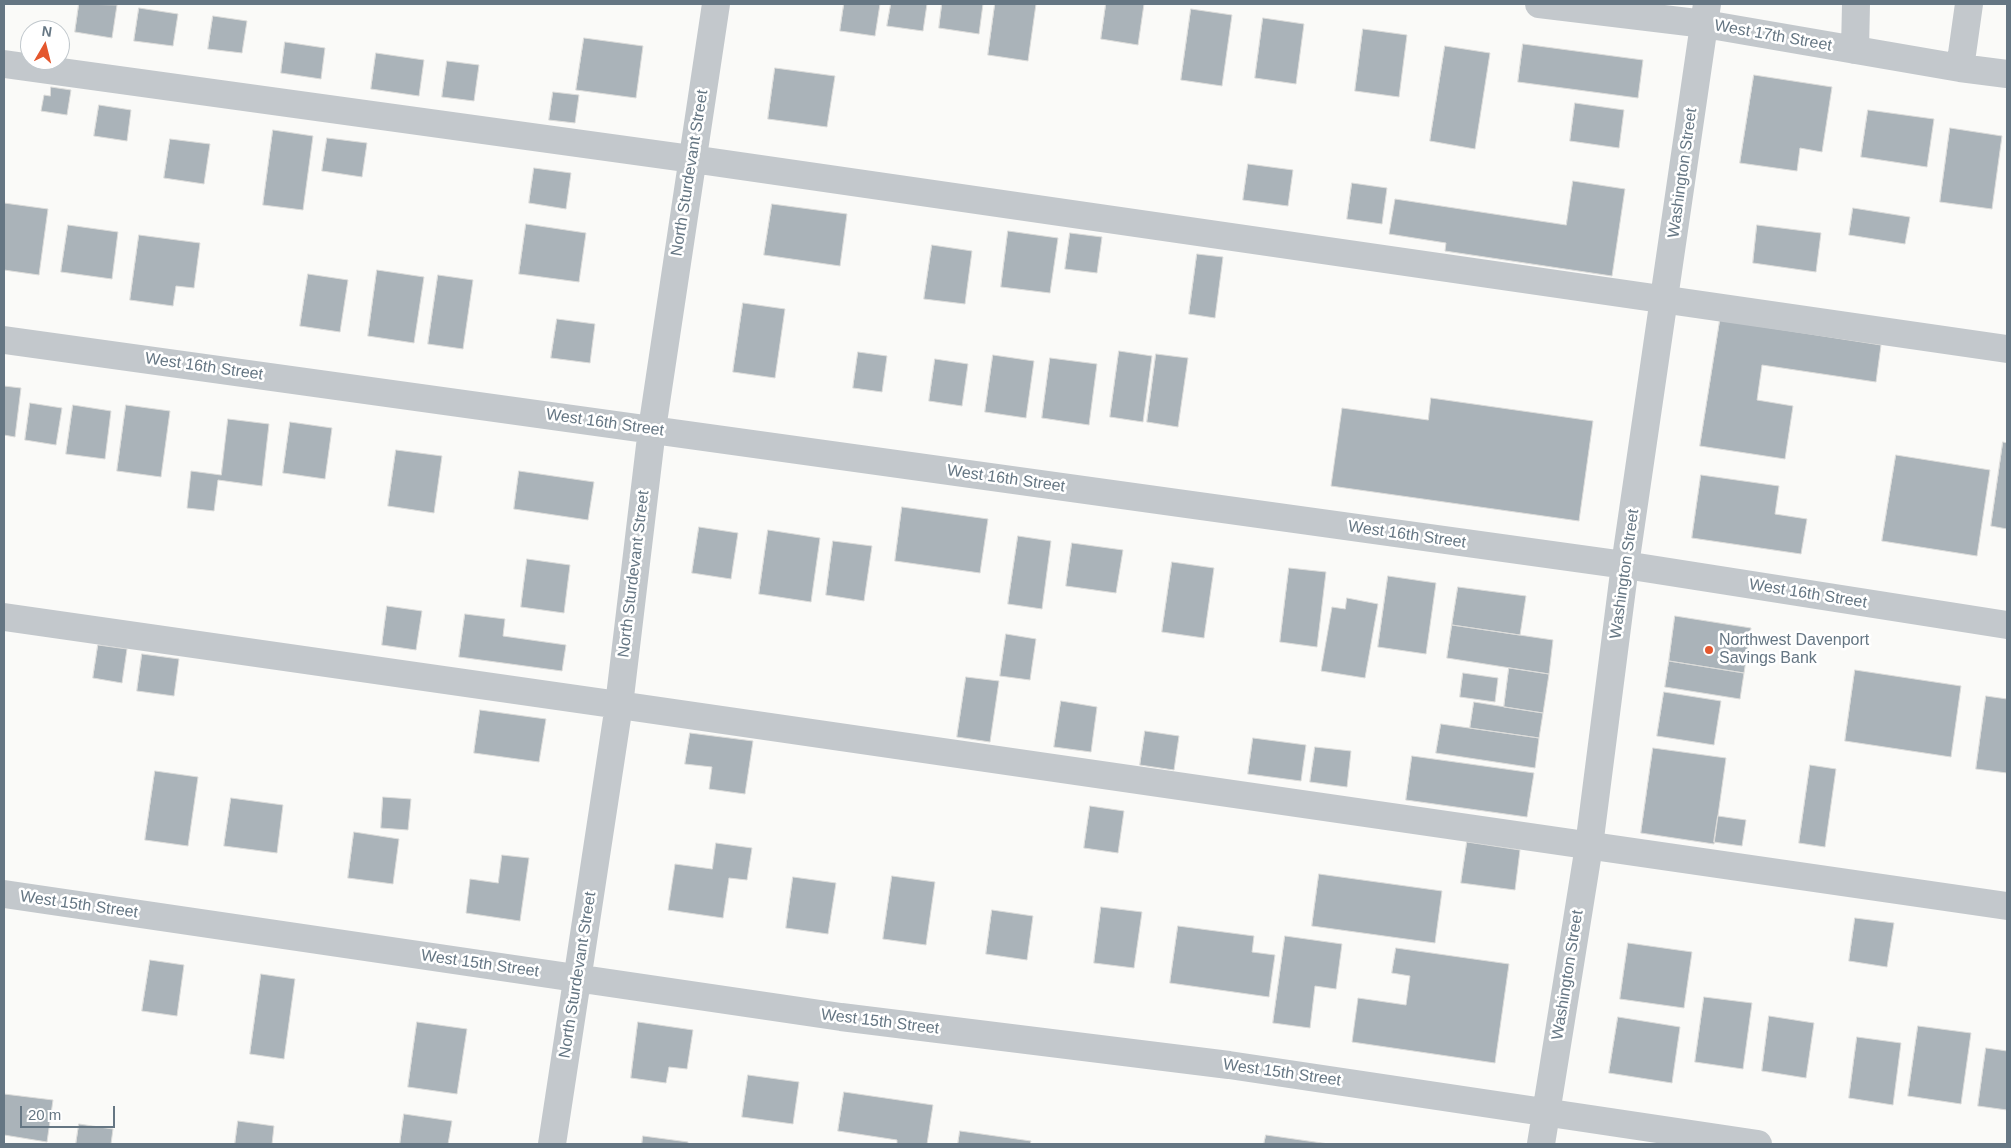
<!DOCTYPE html>
<html>
<head>
<meta charset="utf-8">
<style>
	body { margin:0 }
	#map { position:relative; width:2011px; height:1148px; overflow:hidden; background:#fafaf8; font-family:Helvetica,sans-serif }
	canvas { display:block }
	.frame { position:absolute; inset:0; border:5px solid #657683; pointer-events:none }
	.north { position:absolute; left:20px; top:20px; width:50px; height:50px; box-sizing:border-box; background:#fff; border:1px solid #c1c8cd; border-radius:50%; rotate:8deg; font-size:14px; font-weight:700; line-height:20px; text-align:center; color:#657683 }
	.north::after { content:''; display:block; margin:auto; width:18px; height:22px; background:#e4572e; clip-path:polygon(50% 0,100% 100%,50% 72%,0 100%) }
	.scale { position:absolute; left:20px; top:1106px; width:95px; height:22px; box-sizing:border-box; border:2px solid #657683; border-top:0; padding-left:6px; font-size:15px; line-height:18px; white-space:nowrap; color:#657683; -webkit-text-stroke:4px #fff; paint-order:stroke }
</style>
</head>
<body>
<div id="map">
<canvas width="2011" height="1148"></canvas>
<div class="frame"></div>
<div class="north">N</div>
<div class="scale">20 m</div>
</div>
<script>
const ctx = document.querySelector('canvas').getContext('2d');
ctx.lineJoin = 'round';
function paint(path, color) {
  ctx.fillStyle = color;
  ctx.fill(path, 'evenodd');
}
function trace(path, color, width, dash) {
  ctx.strokeStyle = color;
  ctx.lineWidth = width;
  ctx.lineCap = dash ? 'butt' : 'round';
  ctx.setLineDash(dash || []);
  ctx.stroke(path);
}
function label(font, color, halo, rows, align = 'center') {
  ctx.font = font + ' Helvetica,sans-serif';
  ctx.lineWidth = 5;
  ctx.setLineDash([]);
  ctx.textBaseline = 'middle';
  ctx.strokeStyle = halo;
  ctx.fillStyle = color;
  for (const [text, x, y, turn = 0] of rows) {
    ctx.save();
    ctx.translate(x, y);
    ctx.rotate((+turn || 0) * Math.PI / 180);
    ctx.textAlign = isNaN(turn) ? turn : align;
    if (halo) ctx.strokeText(text, 0, 0);
    ctx.fillText(text, 0, 0);
    ctx.restore();
  }
}
const building = new Path2D(`
	M79,4L117,5L112,38L75,32Z
	M844,4H880L875,36L840,31Z
	M891,4H927L923,31L887,26Z
	M942,4H983L979,34L939,28Z
	M995,4H1036L1028,61L988,55Z
	M1106,4H1144L1138,45L1101,39Z
	M139,8L178,14L173,46L134,41Z
	M1191,9L1232,15L1222,86L1181,80Z
	M213,16L247,21L242,53L208,49Z
	M1263,18L1304,24L1296,84L1255,78Z
	M1363,29L1407,35L1399,97L1355,91Z
	M584,38L643,46L636,98L576,90Z
	M285,42L325,48L321,79L281,73Z
	M1523,44L1643,60L1638,98L1518,82Z
	M1445,46L1490,53L1475,149L1430,141Z
	M376,53L424,60L419,96L371,89Z
	M447,61L479,65L474,101L442,97Z
	M775,68L835,76L827,127L768,119Z
	M1754,75L1832,87L1822,152L1800,148L1797,171L1740,163Z
	M51,87L71,90L67,115L41,111L44,95L50,96Z
	M553,92L579,95L575,123L549,120Z
	M1575,103L1624,110L1619,148L1570,141Z
	M99,105L131,110L127,141L94,136Z
	M1868,110L1934,119L1927,167L1861,157Z
	M1950,128L2002,136L1992,209L1940,202Z
	M273,130L313,136L303,210L263,205Z
	M327,138L367,143L362,177L322,171Z
	M170,139L210,144L204,184L164,178Z
	M1248,164L1293,170L1288,206L1243,200Z
	M534,168L571,173L566,209L529,203Z
	M1573,181L1625,189L1612,276L1445,251L1446,243L1389,234L1395,199L1566,225Z
	M1352,183L1387,188L1382,224L1347,219Z
	M4,203L48,209L39,275L4,270Z
	M772,204L847,214L840,266L764,255Z
	M1853,208L1910,217L1905,244L1849,235Z
	M526,224L586,233L579,282L519,274Z
	M68,225L118,232L112,279L61,272Z
	M1757,225L1821,233L1816,272L1753,263Z
	M1008,231L1058,238L1050,293L1001,287Z
	M1070,233L1102,237L1097,273L1065,269Z
	M139,235L200,243L194,288L176,286L173,306L130,300Z
	M932,245L972,251L965,304L924,299Z
	M1197,254L1223,257L1215,318L1189,314Z
	M377,270L424,277L414,343L368,336Z
	M308,274L348,280L340,332L300,326Z
	M438,275L473,280L463,349L428,344Z
	M743,303L785,309L775,378L733,372Z
	M557,319L595,324L590,363L551,358Z
	M1720,320L1881,345L1876,382L1762,365L1757,400L1793,406L1785,459L1700,446Z
	M1119,351L1152,356L1143,422L1110,417Z
	M858,352L887,356L882,392L853,388Z
	M1156,354L1188,358L1178,427L1147,422Z
	M993,355L1034,361L1026,418L985,412Z
	M1050,358L1097,364L1089,425L1042,418Z
	M935,359L968,364L962,406L929,401Z
	M4,386L21,388L15,437L4,435Z
	M1431,398L1593,421L1579,521L1331,486L1342,408L1428,420Z
	M30,403L62,408L56,445L25,440Z
	M73,405L111,411L105,459L66,454Z
	M126,405L170,411L161,477L117,471Z
	M228,419L269,424L262,486L218,480L214,511L187,508L191,471L221,475Z
	M290,422L332,428L325,479L283,473Z
	M2003,442L2007,443V529L1991,526Z
	M396,450L442,456L434,513L388,506Z
	M1896,455L1990,470L1977,556L1882,541Z
	M519,471L594,482L588,520L514,509Z
	M1701,475L1779,486L1775,514L1807,519L1801,554L1692,538Z
	M902,507L988,519L980,573L895,561Z
	M699,527L738,533L731,579L692,573Z
	M768,530L820,538L811,602L759,594Z
	M1018,536L1051,541L1042,609L1008,604Z
	M833,541L872,546L864,601L826,595Z
	M1072,543L1123,550L1116,593L1066,586Z
	M527,559L570,565L564,613L521,607Z
	M1172,562L1214,568L1204,638L1162,632Z
	M1289,568L1326,572L1317,647L1280,642Z
	M1388,576L1436,583L1426,654L1378,647Z
	M1458,587L1526,596L1520,635L1452,625Z
	M1347,598L1378,604L1365,678L1321,671L1332,607L1345,609Z
	M387,606L422,611L416,650L382,645Z
	M465,614L505,619L503,636L566,645L562,671L459,657Z
	M1675,616L1751,628L1744,673L1669,661Z
	M1452,625L1553,640L1549,674L1447,658Z
	M1006,634L1036,639L1030,680L1000,676Z
	M98,645L127,649L122,683L93,678Z
	M142,654L179,659L174,696L137,691Z
	M1669,661L1744,673L1740,699L1665,687Z
	M1509,668L1549,674L1543,713L1504,707Z
	M1855,670L1961,686L1951,757L1845,741Z
	M1463,673L1498,678L1495,702L1460,697Z
	M966,677L999,681L990,742L957,737Z
	M1664,692L1721,701L1714,745L1657,736Z
	M1986,696L2007,699V773L1976,769Z
	M1061,701L1097,707L1091,752L1054,747Z
	M1474,702L1543,713L1539,738L1470,728Z
	M480,710L546,719L539,762L474,753Z
	M1441,724L1539,738L1535,768L1436,753Z
	M1145,731L1179,736L1174,770L1140,765Z
	M690,733L753,741L745,794L709,789L712,767L685,764Z
	M1253,738L1306,745L1301,781L1248,774Z
	M1315,747L1351,751L1347,787L1310,782Z
	M1653,748L1726,758L1714,844L1641,833Z
	M1412,756L1534,773L1527,817L1406,800Z
	M1810,765L1836,769L1825,847L1799,843Z
	M155,771L198,777L188,846L145,840Z
	M383,797L411,799L408,830L381,828Z
	M231,798L283,805L277,853L224,846Z
	M1090,806L1124,811L1118,853L1084,848Z
	M1718,816L1746,820L1742,846L1714,842Z
	M354,832L399,839L393,884L348,878Z
	M1467,842L1520,850L1515,890L1461,883Z
	M716,843L752,848L747,880L729,878L723,918L668,910L675,864L712,869Z
	M502,855L529,858L520,921L466,913L470,879L498,883Z
	M1319,874L1442,891L1435,943L1312,926Z
	M892,876L935,882L926,945L883,939Z
	M793,877L836,883L828,934L786,928Z
	M1101,907L1142,912L1134,968L1094,963Z
	M992,910L1033,916L1027,960L986,954Z
	M1855,918L1894,923L1887,967L1849,961Z
	M1178,926L1254,936L1252,952L1275,955L1269,997L1170,983Z
	M1285,936L1342,944L1336,989L1315,986L1310,1028L1273,1023Z
	M1628,943L1692,952L1684,1008L1620,999Z
	M1396,948L1509,964L1495,1063L1352,1042L1358,998L1406,1005L1410,976L1392,973Z
	M150,960L184,965L177,1016L142,1011Z
	M261,974L295,979L284,1059L250,1054Z
	M1704,997L1752,1003L1743,1069L1695,1062Z
	M1769,1016L1814,1023L1806,1078L1762,1071Z
	M1618,1017L1680,1027L1672,1083L1609,1073Z
	M417,1022L467,1029L457,1094L408,1087Z
	M638,1022L693,1030L687,1069L669,1067L666,1083L631,1078Z
	M1918,1026L1971,1033L1961,1104L1908,1096Z
	M1857,1037L1901,1043L1893,1105L1849,1098Z
	M1986,1048L2007,1051V1110L1978,1106Z
	M748,1075L799,1082L793,1124L742,1117Z
	M844,1092L933,1105L927,1144H897V1140L838,1131Z
	M4,1094L53,1100L47,1142L4,1135Z
	M404,1114L452,1121L448,1144H400Z
	M238,1121L274,1126L272,1144H235Z
	M79,1124L113,1129L111,1144H76Z
	M960,1131L1031,1141L1030,1144H958Z
	M1266,1135L1329,1144H1264Z
	M643,1136L688,1142V1144H642Z`);
const minor = new Path2D(`
	M1539,4L1705,24L1960,68L2007,74
	M1855,50L1856,4
	M4,64L692,159L2007,349
	M1960,68L1969,4
	M4,340L1625,565L2007,625
	M4,617L619,705L2007,906
	M4,894L841,1017L1229,1065L1758,1144
	M552,1144L619,705L652,429L716,4
	M1541,1144L1589,846L1625,565L1707,4`);
const markers = [
	[1709,650,5,"#e4572e"]
];
const streetNames = [
	["West 17th Street",1773,36,10],
	["North Sturdevant Street",690,173,-81],
	["Washington Street",1683,173,-82],
	["West 16th Street",204,367,8],
	["West 16th Street",605,423,8],
	["West 16th Street",1006,479,8],
	["West 16th Street",1407,535,8],
	["North Sturdevant Street",634,574,-83],
	["Washington Street",1625,574,-82],
	["West 16th Street",1808,594,9],
	["West 15th Street",79,905,8],
	["West 15th Street",480,964,8],
	["North Sturdevant Street",578,975,-81],
	["Washington Street",1568,975,-81],
	["West 15th Street",880,1022,7],
	["West 15th Street",1282,1073,8]
];
const poiNames = [
	["Northwest Davenport",1719,641],
	["Savings Bank",1719,659]
];
paint(building, '#aab3b9');
trace(building, '#dcdcda', 1);
trace(minor, '#c3c8cc', 28);
for (const [x, y, r, color] of markers) {
  const dot = new Path2D();
  dot.arc(x, y, r, 0, 2 * Math.PI);
  ctx.fillStyle = color;
  ctx.fill(dot);
  trace(dot, '#fff', 2);
}
label('16px', '#657683', '#fff', streetNames);
label('16px', '#657683', '#fff', poiNames, 'left');
</script>
</body>
</html>
